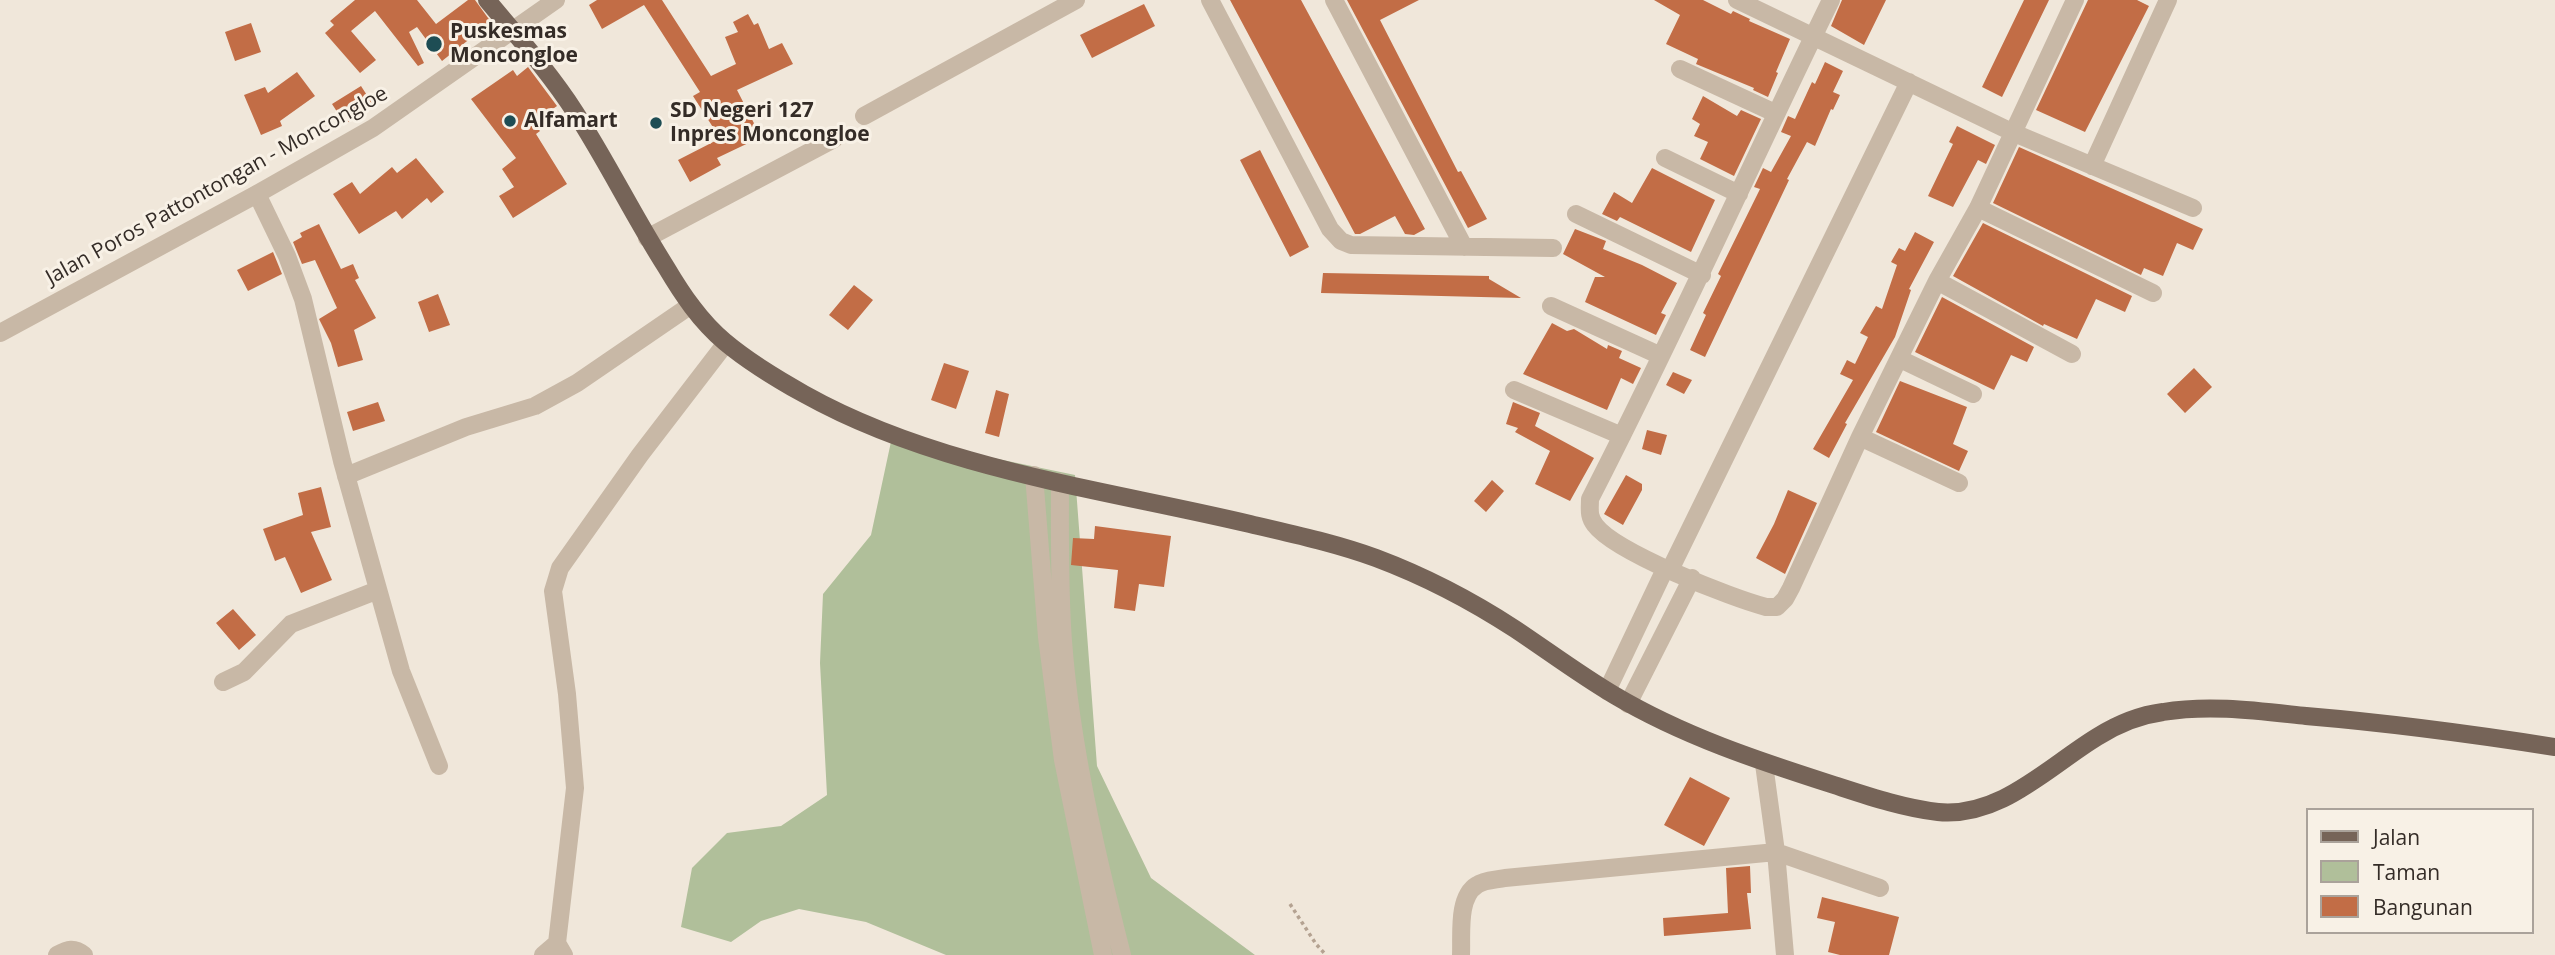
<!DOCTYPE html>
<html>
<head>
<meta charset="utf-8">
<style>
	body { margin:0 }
	#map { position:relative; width:2555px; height:955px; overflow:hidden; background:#f0e7da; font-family:"Open Sans",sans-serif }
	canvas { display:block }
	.legend { position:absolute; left:2306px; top:808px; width:228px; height:126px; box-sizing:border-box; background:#f8f1e6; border:2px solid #aaa29a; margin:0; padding:9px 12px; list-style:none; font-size:21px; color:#342c27 }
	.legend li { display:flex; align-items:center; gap:14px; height:35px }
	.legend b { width:35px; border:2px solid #aaa29a }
</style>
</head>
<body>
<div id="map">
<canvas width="2555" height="955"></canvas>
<ul class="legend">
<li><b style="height:9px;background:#766458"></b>Jalan</li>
<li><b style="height:19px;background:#b0bf9a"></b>Taman</li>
<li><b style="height:19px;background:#c26d46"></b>Bangunan</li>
</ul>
</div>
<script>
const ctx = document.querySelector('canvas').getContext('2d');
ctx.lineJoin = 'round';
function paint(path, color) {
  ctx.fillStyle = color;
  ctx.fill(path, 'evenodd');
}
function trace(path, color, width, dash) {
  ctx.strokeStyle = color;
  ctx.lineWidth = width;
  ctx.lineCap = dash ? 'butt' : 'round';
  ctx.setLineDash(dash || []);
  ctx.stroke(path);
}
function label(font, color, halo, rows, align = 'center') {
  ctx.font = font + ' "Open Sans",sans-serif';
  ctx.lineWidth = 6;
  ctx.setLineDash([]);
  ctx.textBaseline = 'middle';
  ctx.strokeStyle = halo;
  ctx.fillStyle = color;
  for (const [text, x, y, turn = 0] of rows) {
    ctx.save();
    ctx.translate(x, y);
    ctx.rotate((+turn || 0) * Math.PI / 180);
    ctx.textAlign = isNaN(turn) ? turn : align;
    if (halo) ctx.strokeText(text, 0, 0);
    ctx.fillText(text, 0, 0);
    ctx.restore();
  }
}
const green = new Path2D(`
	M892,437L1075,475L1097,766L1151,878L1255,955H946L866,922L799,909L761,921L731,942L681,927L692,868L727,833L781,826L827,795L820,663L823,594L871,535Z`);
const building = new Path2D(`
	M355,0H417L436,24L468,0H475L491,22L442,61L417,27L409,32L424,63L418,66L375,11L351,31L376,60L360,73L325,33L334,25L330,21Z
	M597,0H662L711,76L736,64L725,37L738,32L733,22L748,14L754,25L758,23L769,49L782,43L793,64L737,90L761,137L717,158L721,165L690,182L678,160L717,140L713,133L716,132L693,96L700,92L644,5L602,29L589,5Z
	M1230,0H1301L1425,229L1414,235L1405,234L1395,216L1360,234H1355Z
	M1347,0H1419L1380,20L1458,172L1461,171L1487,219L1468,228Z
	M1654,0H1703L1731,14L1733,11L1750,19L1749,21L1790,39L1776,72L1778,73L1768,97L1753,90L1754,88L1696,64L1698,59L1666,44L1680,15Z
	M1842,0H1886L1864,45L1831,26Z
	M2024,0H2049L2002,97L1982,87Z
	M2088,0H2137L2149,6L2085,132L2036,110Z
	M1144,4L1155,26L1092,58L1080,35Z
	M251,23L261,52L235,61L225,32Z
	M1825,62L1843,71L1833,92L1840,95L1833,110L1831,109L1815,146L1807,142L1787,179L1789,180L1705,357L1690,350L1706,315L1703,313L1721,276L1718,274L1760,189L1754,187L1763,168L1771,172L1791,136L1781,132L1788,116L1795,119L1812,82L1815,84Z
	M528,67L557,106L533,123L540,131L536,134L567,184L513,218L499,196L514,187L502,169L516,158L471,99L513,70L517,76Z
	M297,72L315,96L280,121L282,126L261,135L244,95L265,87L268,93Z
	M361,86L374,106L345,124L332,104Z
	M1703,96L1737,116L1741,110L1761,119L1734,176L1700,159L1708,142L1694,136L1700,124L1692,119Z
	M1957,126L1995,145L1986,164L1978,160L1953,207L1928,196L1953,144L1949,142Z
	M2019,147L2203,229L2193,250L2177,243L2163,276L2144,268L2141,275L1993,203Z
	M1260,150L1309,247L1290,257L1240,160Z
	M416,158L444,192L431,203L427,198L402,219L396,211L359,234L333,194L352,182L360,194L392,167L397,173Z
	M1652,168L1715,200L1691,252L1620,217L1617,221L1602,214L1614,192L1632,203Z
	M1983,223L2132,296L2125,312L2096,299L2077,339L2044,324L2043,326L1953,276Z
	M319,224L341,269L353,264L359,278L355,280L376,318L354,330L363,360L338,367L331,343L319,319L337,308L315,260L302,264L293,242L302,237L300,233Z
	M1575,229L1606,241L1603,249L1642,265L1677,283L1661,313L1666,315L1656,335L1585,302L1595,277H1605L1563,254Z
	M1915,232L1934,242L1909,289L1911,290L1895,337L1845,423L1847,424L1829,458L1813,449L1853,380L1840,374L1847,360L1855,364L1868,337L1860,333L1876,306L1882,309L1897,265L1891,262L1899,248L1905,251Z
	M273,252L282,274L248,291L237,270Z
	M1323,273L1489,276V279L1521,298L1321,293Z
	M854,285L873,300L848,330L829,315Z
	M438,294L450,325L429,332L418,302Z
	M1942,297L2034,347L2027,362L2011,355L1994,390L1915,352Z
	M1552,323L1567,331L1574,329L1607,349L1608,345L1622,351L1619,358L1641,368L1633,384L1621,378L1607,410L1523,374Z
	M944,363L969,371L956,409L931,400Z
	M2194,368L2212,387L2185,413L2167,394Z
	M1673,372L1692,380L1684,394L1666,385Z
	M1900,381L1967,407L1953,444L1968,451L1959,471L1876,432Z
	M996,390L1009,394L999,437L985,433Z
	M378,402L385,421L353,431L347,412Z
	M1513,402L1540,413L1535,426L1594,458L1570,501L1535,484L1550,451L1515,432L1518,428L1506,424Z
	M1647,430L1667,435L1661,455L1642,449Z
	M1626,475L1642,484V490L1623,525L1604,514Z
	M1492,480L1504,491L1486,512L1474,501Z
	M321,487L331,527L311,532L332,580L301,593L285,557L275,561L263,529L303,515L298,493Z
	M1788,490L1817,503L1785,574L1756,558L1774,524Z
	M1095,526L1171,536L1164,587L1139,584L1135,611L1114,608L1118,570L1071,565L1073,538L1094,539Z
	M233,609L256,635L239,650L216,623Z
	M1690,777L1730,798L1704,846L1664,825Z
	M1750,866L1751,893H1747L1751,929L1664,936L1663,918L1728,913L1726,868Z
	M1822,897L1899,917L1889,955H1840L1828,952L1835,922L1817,918Z`);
const path = new Path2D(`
	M1290,904L1316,944L1326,955`);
const minor = new Path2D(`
	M1210,0L1330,229L1341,241L1351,245L1553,248
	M1334,0L1464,247
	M1737,0L2014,133L2193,208
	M1831,0C1750,166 1675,334 1590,499C1590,509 1588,516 1595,525C1615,552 1731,598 1766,607H1777L1785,599L1791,588L1860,437L1937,281L1978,208L2075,0
	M1680,69L1775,113
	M864,116L1076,0
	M1665,158L1739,194
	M2092,166L2168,0
	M257,194L287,256L303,299L342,461L401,671L439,766
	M1978,208L2153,293
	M1576,214L1702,275
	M647,238L834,139
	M1937,281L2072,354
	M1551,306L1661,356
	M1900,359L1973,394
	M1514,390L1622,436
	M1860,437L1959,483
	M1034,475L1047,637L1063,760L1103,955
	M346,476L466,427L535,406L577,383L691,305
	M1060,482C1060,535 1059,588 1063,641C1071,747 1096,853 1122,955
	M1670,570L1909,82
	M223,682L244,672L291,624L378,590
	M1607,691L1665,569
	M1628,704L1692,578
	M1764,764L1776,852L1785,955
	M57,955C68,949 74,947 84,955
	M543,955L557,943
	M564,955L557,943L575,788L567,694L553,591L560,568L640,455L726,343
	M1461,955C1462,935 1457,897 1477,885C1484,880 1496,880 1505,878L1776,852L1880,888`);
const tertiary = new Path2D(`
	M0,333L257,194L373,128L556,0`);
const primary = new Path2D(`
	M487,0C517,36 550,73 575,112C608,163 634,217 666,267C682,294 700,321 725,342C749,362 777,379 804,394C938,469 1102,489 1250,524C1292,534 1335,543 1376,558C1424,576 1472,601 1515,629C1548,651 1580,675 1614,695C1683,736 1759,761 1834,785C1868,796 1903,808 1938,812C2000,818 2048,767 2097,737C2116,725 2140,715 2163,712C2210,704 2259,711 2306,716C2389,723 2472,734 2555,747`);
const markers = [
	[434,44,9,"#1e4d54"],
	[510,121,7,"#1e4d54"],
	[656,123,7,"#1e4d54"]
];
const poiNames = [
	["Puskesmas",450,32],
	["Moncongloe",450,56],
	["SD Negeri 127",670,111],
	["Inpres Moncongloe",670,135],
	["Alfamart",524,121]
];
const streetNames = [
	["Jalan Poros Pattontongan - Moncongloe",217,186,-29]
];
paint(green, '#b0bf9a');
paint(building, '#c26d46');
trace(path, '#b4a291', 3.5, [3.5, 3.5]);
trace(minor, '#c8b8a6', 18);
trace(tertiary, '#c8b8a6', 18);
trace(primary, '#766458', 18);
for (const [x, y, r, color] of markers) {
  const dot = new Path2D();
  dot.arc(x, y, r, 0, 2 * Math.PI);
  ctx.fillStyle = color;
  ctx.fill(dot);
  trace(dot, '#f8f1e6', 2.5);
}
label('bold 21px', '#342c27', '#f8f1e6', poiNames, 'left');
label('21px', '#342c27', '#f8f1e6', streetNames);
</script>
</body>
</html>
